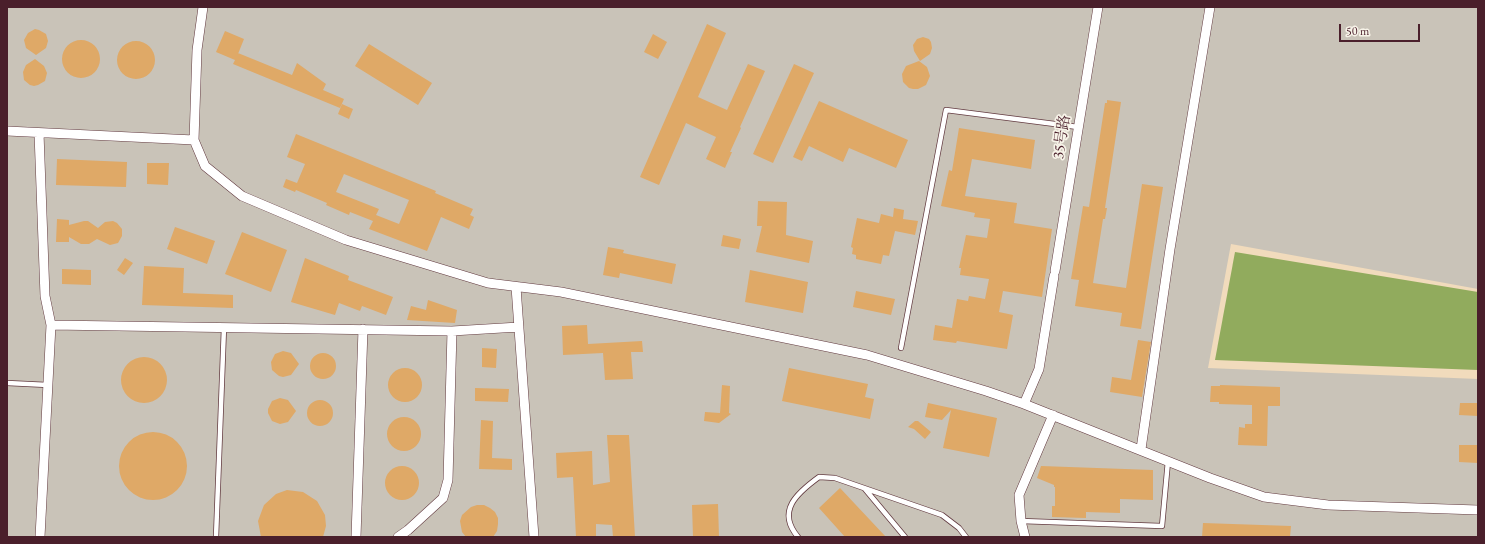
<!DOCTYPE html>
<html>
<head>
<meta charset="utf-8">
<style>
	body { margin:0 }
	#map { position:relative; width:1485px; height:544px; overflow:hidden; background:#f1dbbc; font-family:"EB Garamond",serif }
	canvas { display:block }
	.frame { position:absolute; inset:0; border:8px solid #4a1f2b; pointer-events:none }
	.scale { position:absolute; left:1339px; top:24px; width:81px; height:18px; box-sizing:border-box; border:2px solid #4a1f2b; border-top:0; padding-left:5px; font-size:12px; line-height:14px; white-space:nowrap; color:#4a1f2b; -webkit-text-stroke:3px #f7f3e8; paint-order:stroke }
</style>
</head>
<body>
<div id="map">
<canvas width="1485" height="544"></canvas>
<div class="frame"></div>
<div class="scale">50 m</div>
</div>
<script>
const ctx = document.querySelector('canvas').getContext('2d');
ctx.lineJoin = 'round';
function paint(path, color) {
  ctx.fillStyle = color;
  ctx.fill(path, 'evenodd');
}
function trace(path, color, width, dash) {
  ctx.strokeStyle = color;
  ctx.lineWidth = width;
  ctx.lineCap = dash ? 'butt' : 'round';
  ctx.setLineDash(dash || []);
  ctx.stroke(path);
}
function label(font, color, halo, rows, align = 'center') {
  ctx.font = font + ' "EB Garamond","Noto Serif SC",serif';
  ctx.lineWidth = 3.5;
  ctx.setLineDash([]);
  ctx.textBaseline = 'middle';
  ctx.strokeStyle = halo;
  ctx.fillStyle = color;
  for (const [text, x, y, turn = 0] of rows) {
    ctx.save();
    ctx.translate(x, y);
    ctx.rotate((+turn || 0) * Math.PI / 180);
    ctx.textAlign = isNaN(turn) ? turn : align;
    if (halo) ctx.strokeText(text, 0, 0);
    ctx.fillText(text, 0, 0);
    ctx.restore();
  }
}
const industrial = new Path2D(`
	M7,7H1478V289L1231,244L1208,368L1478,379V537H7Z`);
const forest = new Path2D(`
	M1235,252L1478,292V370L1215,360Z`);
const building = new Path2D(`
	M707,24L726,33L698,97L727,110L748,64L765,71L740,127L741,128L730,152H732L725,168L706,159L716,137L686,123L659,185L640,177Z
	M35,29L39,30L46,34L48,41L46,48L36,55L26,48L24,40L28,33Z
	M225,31L244,39L238,54V53L292,75L297,63L326,84L323,90L344,99L340,108L233,64L235,60L216,52Z
	M653,34L667,42L658,59L644,52Z
	M923,37L929,39L931,42L932,48L930,54L920,61L914,51L913,45L917,39Z
	M62 59a19 19 0 1 1 38 0a19 19 0 1 1-38 0Z
	M117 60a19 19 0 1 1 38 0a19 19 0 1 1-38 0Z
	M369,44L432,83L418,105L355,66Z
	M35,59L44,66L47,73L45,81L38,85L34,86L30,85L24,80L23,72L26,65Z
	M919,61L927,67L930,76L926,85L918,89H913L909,88L903,82L902,74L906,66Z
	M794,64L814,73L773,163L753,154Z
	M1107,100L1121,102L1105,208H1107L1105,219H1103L1093,283L1126,288L1142,184L1163,187L1141,329L1120,326L1122,313L1075,306L1079,280L1071,279L1083,206L1089,207L1105,103H1107Z
	M819,101L908,140L896,168L849,148L843,162L809,146L802,161L793,157Z
	M342,104L353,109L349,119L338,114Z
	M959,128L1035,140L1031,169L972,159L965,196L1017,203L1014,223L1052,229L1042,297L1003,291L999,312L1013,315L1007,349L957,341L956,343L933,340L935,325L952,328L957,299L968,301L969,296L985,299L989,279L960,275L961,268H959L966,235L987,238L990,219L974,217L975,213L941,206L949,170L952,171Z
	M296,134L436,191L435,193L473,209L470,215L474,217L469,229L441,217L427,251L369,229L373,221L350,212L349,215L326,205L327,203L296,190L295,192L283,187L286,179L297,183L305,164L287,157ZM344,174L409,200L399,224L376,215L379,209L336,192Z
	M57,159L127,162L126,187L56,185Z
	M147,163H169L168,185L147,184Z
	M758,201L787,202L786,235L813,241L809,263L756,252L762,226H757Z
	M894,208L904,210L903,219L918,221L915,235L895,231L889,256L883,255L881,264L856,259V255L852,254L853,248L851,247L857,218L879,223L881,214L893,217Z
	M57,219L69,220V225L84,221H88L98,228L105,222L113,221L117,223L122,229V236L118,243L110,245L97,239L89,244H81L69,237V242H56Z
	M175,227L215,241L207,264L167,249Z
	M242,232L287,250L271,292L225,274Z
	M723,235L741,239L739,249L721,246Z
	M608,247L624,250L623,253L676,264L672,284L620,273L619,278L603,275Z
	M125,258L133,263L124,275L117,270Z
	M305,258L349,276L348,280L393,297L386,315L362,306L360,311L339,303L335,315L291,302Z
	M144,266L184,268L183,293L233,295V308L142,305Z
	M62,269L91,270V285L62,284Z
	M750,270L808,282L803,313L745,302Z
	M856,291L895,299L891,315L853,307Z
	M428,300L457,310L455,323L407,320L411,306L426,310Z
	M587,325L588,344L642,341L643,352H631L633,379L605,380L603,353L563,355L562,326Z
	M1138,340L1151,342L1142,397L1110,392L1112,377L1131,380Z
	M482,348L497,349L496,368L482,367Z
	M283,351L291,353L299,364L291,375L283,377L279,376L272,370L271,362L275,354Z
	M310 366a13 13 0 1 1 26 0a13 13 0 1 1-26 0Z
	M121 380a23 23 0 1 1 46 0a23 23 0 1 1-46 0Z
	M789,368L868,384L865,397L874,399L870,419L782,401Z
	M388 385a17 17 0 1 1 34 0a17 17 0 1 1-34 0Z
	M722,385L730,386L729,413L731,414L719,423L704,421L705,412L720,413Z
	M1220,385L1280,387V406H1268L1267,446L1238,445L1239,427L1245,428V424H1252V405L1219,404V402H1210L1211,386H1220Z
	M475,388L509,389L508,402L475,401Z
	M280,398L288,400L296,411L288,422L280,424L272,421L268,413V409L272,401Z
	M307 413a13 13 0 1 1 26 0a13 13 0 1 1-26 0Z
	M928,403L997,418L989,457L943,448L951,410L942,420L925,417Z
	M1460,403H1478V416L1459,415Z
	M387 434a17 17 0 1 1 34 0a17 17 0 1 1-34 0Z
	M481,420L493,421L492,458L512,459V470L479,469Z
	M915,421H918L931,432L925,439L914,429L908,427Z
	M119 466a34 34 0 1 1 68 0a34 34 0 1 1-68 0Z
	M607,435H629L635,537H613L612,525L596,524V537H576L573,477L557,478L556,453L592,451L593,485L610,482Z
	M1459,445H1478V463L1459,462Z
	M1041,466L1153,470V500L1120,499V513L1086,512V518L1052,517V506H1055V487H1054V485L1037,478Z
	M385 483a17 17 0 1 1 34 0a17 17 0 1 1-34 0Z
	M840,488L886,537H845L819,508Z
	M287,490L303,492L317,501L325,515L326,526L323,537H261L258,521L264,505L276,494Z
	M718,504L719,537H693L692,505Z
	M477,505H484L490,508L495,512L498,518V524L497,531L493,537H466L462,532L460,521L462,515L471,507Z
	M1203,523L1291,526L1290,537H1202Z`);
const lane = new Path2D(`
	M901,348L946,110L1078,127
	M7,383L48,385
	M865,489L905,537
	M1021,521L1162,526L1168,461
	M216,537L224,327
	M798,537C776,511 797,493 819,477L835,478L942,515L959,528L966,537`);
const street = new Path2D(`
	M203,7L197,50L194,140L205,166L242,196L346,240L488,283L561,292L867,355L986,391L1024,404L1210,478L1264,497L1328,505L1478,510
	M7,131L194,140
	M39,133L45,296L51,325L40,537
	M1055,271L1098,7
	M516,287L534,537
	M51,325L452,331L519,327
	M1024,404L1039,369L1054,276
	M1141,449L1170,249L1210,7
	M356,537L363,329
	M398,537L408,530L443,498L448,480L452,331
	M1025,537L1021,521L1019,495L1053,415`);
const streetNames = [
	["35号路",1062,137,-81]
];
paint(industrial, '#c9c3b8');
paint(forest, '#91ab5d');
paint(building, '#dfa967');
trace(lane, '#633b41', 6);
trace(street, '#633b41', 10);
trace(lane, '#fff', 4.5);
trace(street, '#fff', 9);
label('15px', '#4a1f2b', '#f7f3e8', streetNames);
</script>
</body>
</html>
